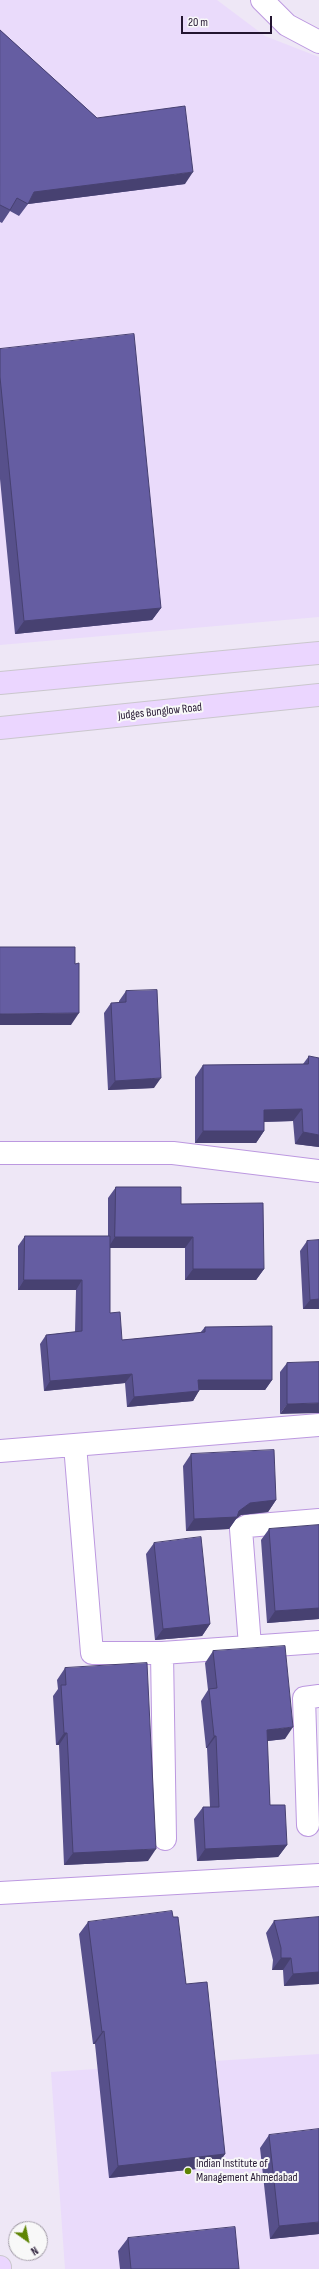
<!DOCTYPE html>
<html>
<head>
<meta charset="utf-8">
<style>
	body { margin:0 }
	#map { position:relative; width:319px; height:2269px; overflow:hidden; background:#eee7f6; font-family:"Sofia Sans Condensed",sans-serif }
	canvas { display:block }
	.north { position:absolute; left:8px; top:2221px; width:40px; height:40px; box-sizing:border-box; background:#f8f8f8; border:1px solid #a39da8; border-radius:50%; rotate:147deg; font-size:11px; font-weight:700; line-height:16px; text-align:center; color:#231530 }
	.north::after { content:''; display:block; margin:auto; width:14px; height:18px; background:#5e8404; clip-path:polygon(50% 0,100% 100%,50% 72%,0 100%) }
	.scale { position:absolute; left:181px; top:16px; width:91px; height:18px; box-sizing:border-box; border:2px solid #231530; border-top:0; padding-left:5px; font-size:12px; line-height:14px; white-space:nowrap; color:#231530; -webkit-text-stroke:3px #f8f8f8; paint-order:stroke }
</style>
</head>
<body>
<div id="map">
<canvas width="319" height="2269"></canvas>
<div class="north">N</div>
<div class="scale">20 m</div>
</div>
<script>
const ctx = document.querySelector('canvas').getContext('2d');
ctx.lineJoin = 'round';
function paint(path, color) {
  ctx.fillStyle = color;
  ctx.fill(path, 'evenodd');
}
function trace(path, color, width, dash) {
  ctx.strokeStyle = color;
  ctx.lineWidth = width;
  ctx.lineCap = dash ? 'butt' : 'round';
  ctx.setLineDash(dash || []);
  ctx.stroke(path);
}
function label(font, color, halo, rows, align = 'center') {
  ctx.font = font + ' "Sofia Sans Condensed",sans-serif';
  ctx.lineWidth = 4;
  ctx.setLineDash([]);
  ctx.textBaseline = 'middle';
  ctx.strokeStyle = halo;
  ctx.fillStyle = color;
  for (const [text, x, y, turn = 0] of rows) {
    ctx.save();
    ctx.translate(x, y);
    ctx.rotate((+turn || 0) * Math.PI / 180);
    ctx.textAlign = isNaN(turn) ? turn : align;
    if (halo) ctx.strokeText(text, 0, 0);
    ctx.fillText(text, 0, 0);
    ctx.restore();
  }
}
const built = new Path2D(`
	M0,0H217L265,36L319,57V617L0,645Z
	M319,2054V2269H65L51,2072Z`);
const minor = new Path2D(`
	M262,0L287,25L319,42
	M0,1153H173L319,1171
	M75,1445L92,1653H162L319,1642
	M0,1451L319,1425
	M250,1646L241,1529L247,1526L319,1520
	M162,1653L165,1839
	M308,1825L304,1698L319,1696
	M0,1893L319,1875`);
const major = new Path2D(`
	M0,683L319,653
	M0,728L319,695
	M0,2267V2269`);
const wall = new Path2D(`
	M0,30L97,118L185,184L28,204L19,216L10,211L2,223L0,222Z
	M0,349L161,608L152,620L15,634L0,479Z
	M126,991L154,1088L108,1090L104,1013L111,1003H119V1001Z
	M309,1056L319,1147L295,1144L293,1121L264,1122V1131L256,1143H195V1077L203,1065L303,1064Z
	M116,1187L181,1204L264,1269L256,1280H185V1248H110V1313L122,1340L200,1333L205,1327L272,1380L265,1390H199L193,1401L127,1407L125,1383L44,1391L40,1344L46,1335L75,1332L76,1290H18V1246L25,1236H108V1198Z
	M319,1240V1309H303L300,1251L307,1241Z
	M319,1362L280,1414V1372L287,1363Z
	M191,1454L276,1500L268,1512L241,1515L236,1519L229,1529L186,1531L183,1466Z
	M319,1525V1619L267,1623L261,1540L269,1529Z
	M154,1543L210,1624L202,1636L155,1640L146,1554Z
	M213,1651L285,1739L267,1741L270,1805L287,1845L278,1857L197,1861L194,1819L203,1807H210L207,1748H206L201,1701L208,1690L205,1663Z
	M65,1668L148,1861L64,1865L59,1745H56L53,1696L58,1689L57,1680Z
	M173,1917L186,1984L225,2154L216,2167L109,2178L95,2044H93L79,1934L88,1922Z
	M319,1917V1984L284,1986L283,1970H272L273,1960L266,1933L274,1921Z
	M269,2135L319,2234L270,2239L260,2148Z
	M128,2238L239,2269H120L118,2251Z`);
const shadedWall = new Path2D(`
	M193,172L185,184L28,204L34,192Z
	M161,608L152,620L15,634L24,621Z
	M79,1013L71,1025H0V1014Z
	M161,1078L154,1088L108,1090L115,1081Z
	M302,1109L293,1121L256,1122L264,1110Z
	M203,1131H264L256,1143H195Z
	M303,1132L319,1135V1147L295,1144Z
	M115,1237H193L185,1248H108Z
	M193,1269H264L256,1280H185Z
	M24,1280H82L76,1290H18Z
	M319,1299V1309H303L310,1300Z
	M132,1374L125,1383L44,1391L50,1381Z
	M198,1380H272L265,1390H192Z
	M199,1391L193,1401L127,1407L134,1397Z
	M319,1403V1413L280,1414L287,1404Z
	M276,1500L268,1512L241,1515L236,1519L229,1529L186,1531L194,1519L239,1511L250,1503Z
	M319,1608V1619L267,1623L275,1611Z
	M210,1624L202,1636L155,1640L163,1629Z
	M293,1727L285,1739L259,1742L267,1730Z
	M64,1733H67L59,1745H56Z
	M214,1736H216L207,1748H206Z
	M287,1845L278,1857L197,1861L205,1849Z
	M156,1849L148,1861L64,1865L73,1853Z
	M281,1958H291L283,1970H272Z
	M319,1972V1984L284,1986L293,1974Z
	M104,2031L95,2044H93L102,2032Z
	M225,2154L216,2167L109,2178L118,2166Z
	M319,2222V2234L270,2239L279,2226Z`);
const building = new Path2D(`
	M0,30L97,118L185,106L193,172L34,192L28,204L17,198L10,210L0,205Z
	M134,334L161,608L24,621L0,377V349Z
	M0,947H75V964L79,963V1013L0,1014Z
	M157,990L161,1078L115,1081L111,1003L126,1002V991Z
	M309,1056L319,1058V1135L303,1132L302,1109L264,1110V1131H203V1065L308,1064Z
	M116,1187H181V1204L263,1203L264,1269H193V1237H115Z
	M25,1236H110V1313L120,1312L122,1340L205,1332V1327L272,1326V1380H198L199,1391L134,1397L132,1374L50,1381L46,1335L82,1331V1280H24Z
	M319,1240V1299L310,1300L307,1241Z
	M319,1362V1403L287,1404V1363Z
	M274,1450L276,1500L250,1503L239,1511L237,1517L194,1519L191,1454Z
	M319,1525V1608L275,1611L269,1529Z
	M201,1537L210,1624L163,1629L154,1543Z
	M285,1646L293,1727L267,1730L270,1805H285L287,1845L205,1849L203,1807H219L216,1736H214L209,1689L217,1688L213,1651Z
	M147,1663L156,1849L73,1853L67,1733H64L61,1685H66L65,1668Z
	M172,1911L173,1917H178L186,1984L207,1982L225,2154L118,2166L104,2031L102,2032L88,1922Z
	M319,1917V1972L293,1974L291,1958H281V1948L274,1921Z
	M319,2129V2222L279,2226L269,2135Z
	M235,2227L239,2269H131L128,2238Z`);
const markers = [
	[188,2171,4,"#5e8404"]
];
const streetNames = [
	["Judges Bunglow Road",160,712,-6]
];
const poiNames = [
	["Indian Institute of",196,2164],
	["Management Ahmedabad",196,2178]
];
paint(built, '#eadbfb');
trace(minor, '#bc98e0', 24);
trace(major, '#cac7cd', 24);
trace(minor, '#fff', 22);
trace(major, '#ebd6ff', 22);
paint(wall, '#57508b');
paint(shadedWall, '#474171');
paint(building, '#655da2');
trace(building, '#474171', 1);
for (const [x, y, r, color] of markers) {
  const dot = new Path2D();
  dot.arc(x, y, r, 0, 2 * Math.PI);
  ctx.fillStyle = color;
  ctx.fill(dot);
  trace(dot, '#f8f8f8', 1.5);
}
label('12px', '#231530', '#f8f8f8', streetNames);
label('12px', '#231530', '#f8f8f8', poiNames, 'left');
</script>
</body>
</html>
